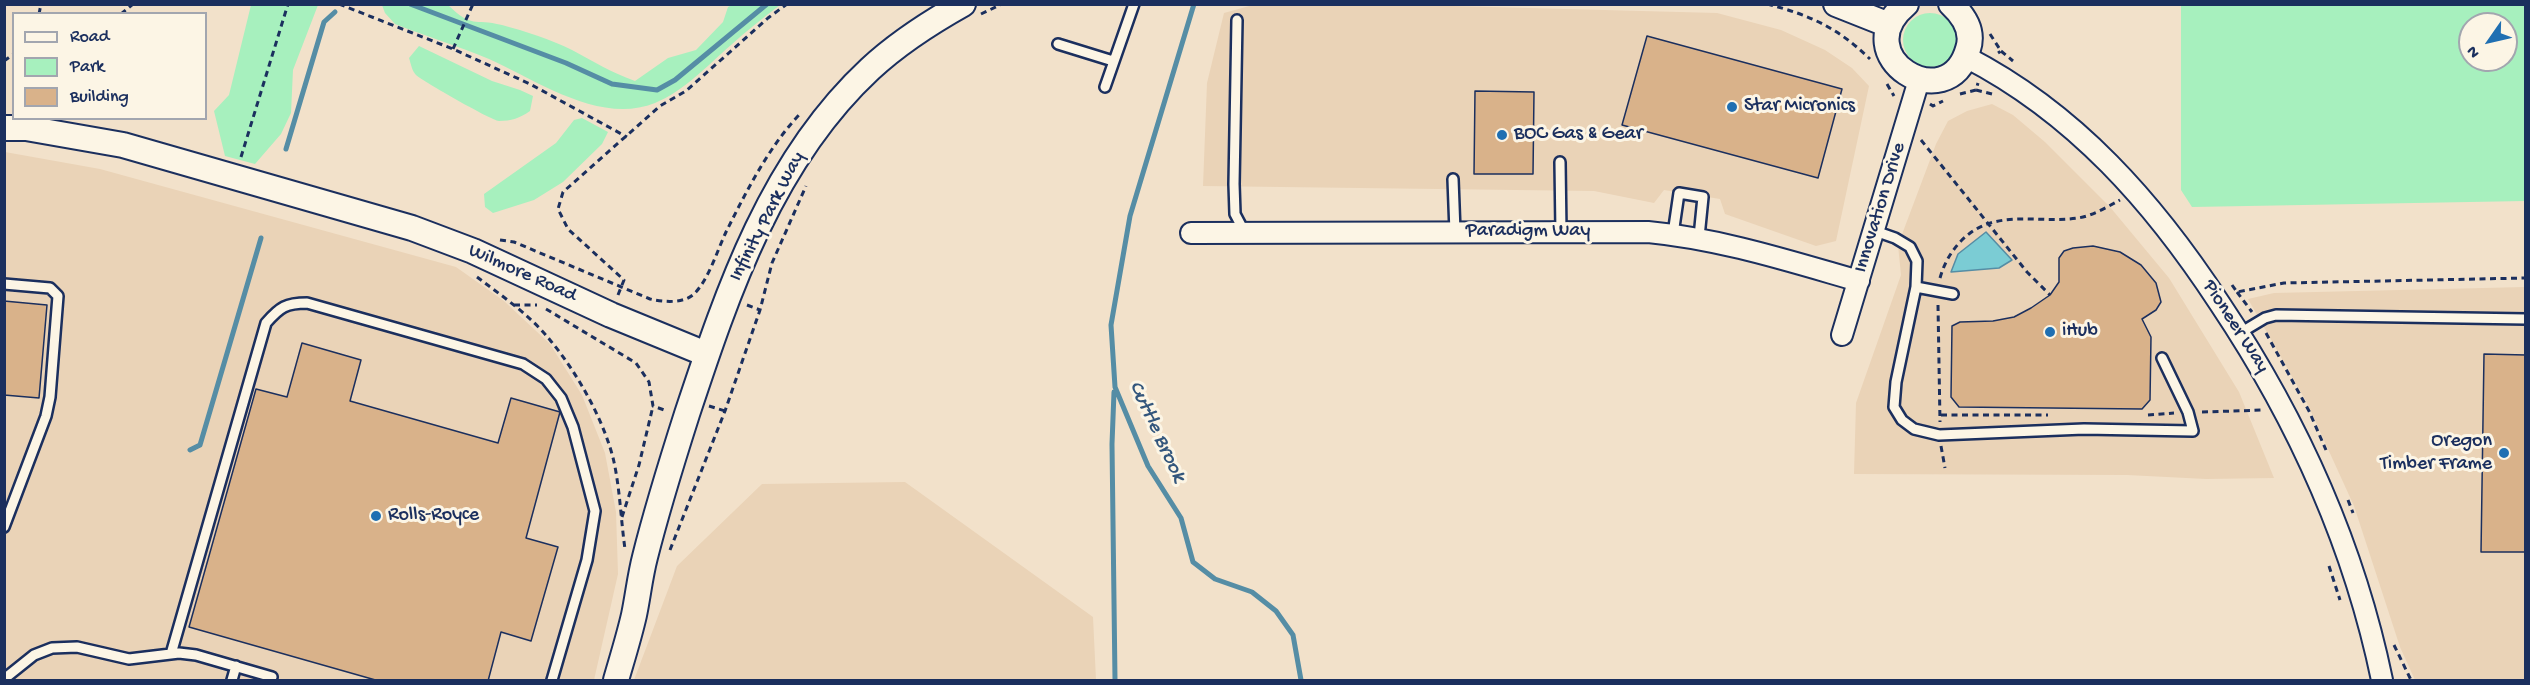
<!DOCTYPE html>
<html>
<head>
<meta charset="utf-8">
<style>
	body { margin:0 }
	#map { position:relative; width:2530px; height:685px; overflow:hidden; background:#f2e1ca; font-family:"Gochi Hand",sans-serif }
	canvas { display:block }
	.frame { position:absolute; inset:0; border:6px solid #1b2f5e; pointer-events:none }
	.legend { position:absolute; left:12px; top:12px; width:195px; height:108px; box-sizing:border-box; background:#fcf5e5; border:2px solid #a2a6af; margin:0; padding:8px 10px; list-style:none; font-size:18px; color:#1b2f5e }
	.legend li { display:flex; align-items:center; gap:12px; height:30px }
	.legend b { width:30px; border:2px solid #a2a6af }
	.north { position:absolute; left:2458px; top:12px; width:60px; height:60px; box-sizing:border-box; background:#fcf5e5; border:2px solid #a2a6af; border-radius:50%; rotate:236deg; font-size:16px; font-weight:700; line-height:24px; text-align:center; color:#1b2f5e }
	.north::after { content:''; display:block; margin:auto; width:21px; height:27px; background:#1f6fb2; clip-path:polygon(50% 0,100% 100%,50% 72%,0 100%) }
</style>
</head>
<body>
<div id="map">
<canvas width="2530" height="685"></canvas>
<div class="frame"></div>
<ul class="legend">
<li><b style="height:8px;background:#fcf5e5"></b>Road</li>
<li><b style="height:16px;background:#a7f0be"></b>Park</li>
<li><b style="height:16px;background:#d9b28a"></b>Building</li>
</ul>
<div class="north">N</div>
</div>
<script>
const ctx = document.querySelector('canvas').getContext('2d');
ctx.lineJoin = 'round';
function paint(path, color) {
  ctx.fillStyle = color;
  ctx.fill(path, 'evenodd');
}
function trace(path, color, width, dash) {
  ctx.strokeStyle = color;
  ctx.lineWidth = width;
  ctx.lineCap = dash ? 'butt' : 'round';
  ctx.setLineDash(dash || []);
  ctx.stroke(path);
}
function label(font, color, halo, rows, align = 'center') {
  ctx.font = font + ' "Gochi Hand",sans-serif';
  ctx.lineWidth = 6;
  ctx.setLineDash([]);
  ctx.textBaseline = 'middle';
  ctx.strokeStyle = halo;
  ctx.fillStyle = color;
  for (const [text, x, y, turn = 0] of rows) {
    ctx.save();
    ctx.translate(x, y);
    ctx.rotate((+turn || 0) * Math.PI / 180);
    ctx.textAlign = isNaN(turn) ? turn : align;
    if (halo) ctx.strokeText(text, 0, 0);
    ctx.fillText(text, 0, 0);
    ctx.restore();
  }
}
const built = new Path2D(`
	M1253,5H1416L1717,13L1781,30L1825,50L1852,68L1869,86L1836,241L1816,246L1725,214L1720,199L1664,190L1654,203L1594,191L1203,186L1207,83L1224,13Z
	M1992,104L2013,115L2045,142L2110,207L2169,278L2239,392L2274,478L2206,479L2127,475L1854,474L1856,403L1901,275L1898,245L1936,144L1948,121L1967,111Z
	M5,152L100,169L456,267L504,301L550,344L582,395L605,453L616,512L618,574L594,680H5Z
	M2525,287V680H2415L2400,647L2354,506L2307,403L2248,299L2274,293Z
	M905,482L1093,617L1096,680H634L677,566L762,484Z`);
const green = new Path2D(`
	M251,5H318L293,70L291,113L281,134L255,164L225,156L214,111L229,95Z
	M382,5H448C473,29 473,18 502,25C525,31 552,40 572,50C595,62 610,72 635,81L668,58L696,50L723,22L728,7L732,5H780C763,18 746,31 731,45C708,65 684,91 655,103C600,125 538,81 489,59C458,46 426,36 395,24L385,13Z
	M2181,5H2525V201L2192,207L2181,190ZM2470,24H2506V60H2470Z
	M1903 40a27 27 0 1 1 54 0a27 27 0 1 1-54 0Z
	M419,46L492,81L520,90L533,96L530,111C520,118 511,121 499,121C491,120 424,82 416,75C412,71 411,64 409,58Z
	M582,118L608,132L602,144L563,182L534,200L493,213L485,207L484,194L556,143L574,120Z`);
const water = new Path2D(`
	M1986,232L2012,260L1999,268L1951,272L1958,254Z`);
const stream = new Path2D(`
	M410,4L566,63L612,84L657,90L675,80L767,4
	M1194,4L1130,216L1111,325L1115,387L1148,466L1181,518L1193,562L1215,579L1252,592L1276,611L1293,635L1301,680
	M286,149L324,22L335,12
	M1114,392L1112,444L1115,680
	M190,450L200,445L261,238`);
const building = new Path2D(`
	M1647,36L1842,89L1818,178L1622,125Z
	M1475,91L1534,92L1533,174H1474Z
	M2093,246L2120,252L2141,265L2156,283L2161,302L2156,310L2142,319L2151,337L2150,400L2142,409L1959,407L1951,397L1952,326L1960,322L1993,321L2014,317L2031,308L2050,295L2059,282V258L2064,251L2073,248Z
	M4,301L47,305L39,398L4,395Z
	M302,343L361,360L350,401L498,443L511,398L560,412L526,538L558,547L531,641L501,632L488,681H379L189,627L256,389L287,397Z
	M2484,354L2526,355V552H2481Z`);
const path = new Path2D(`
	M339,4L453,49L530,84L627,137
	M1767,4C1810,15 1838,28 1870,59
	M39,14L41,4
	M121,14L133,4
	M981,14L1002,4
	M1990,34L2001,51L1998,53
	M453,49L473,4
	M2001,51L2013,61
	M4,61L14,54
	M1887,84L1894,96
	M1976,90L1992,94
	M1960,94L1976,90L1978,83
	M1930,104L1933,106L1943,101
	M1921,140L2027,272L2050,295
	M241,157L288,4
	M500,240L514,242L650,299C663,302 683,304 694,294C709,279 717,251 726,232C746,192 768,148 799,115
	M477,277C502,296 530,315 550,340C577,372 605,422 614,462C620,490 621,521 625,549
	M1940,278C1944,264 1950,253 1960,242C1993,207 2036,224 2078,218C2092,216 2107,207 2120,200
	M2232,285L2237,292L2284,283L2526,278
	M2237,292L2252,312
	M618,295L624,280L568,229L558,209L563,192L660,106L686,91L768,18L787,4
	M514,305H537
	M747,305L760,310
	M1938,305L1940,422
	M546,309L636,363L649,382L653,406L667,411
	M2266,333L2309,411L2326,450
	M709,406L725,411
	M2202,412L2264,410
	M1941,415H2048
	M2148,415L2174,413
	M1941,446L1945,468
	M2348,500L2353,513
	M622,517L639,465L653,406
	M670,550L725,411L760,310L772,263L806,186
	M2329,566L2340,600
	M2394,645L2411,680`);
const service = new Path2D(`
	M1237,20L1234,184L1235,214L1245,233
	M1058,44L1113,61
	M1105,87L1134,4
	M1560,162L1561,232
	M1453,179L1455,232
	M1875,231L1895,238L1910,247L1917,261L1916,287L1896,382L1894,407L1902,420L1914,429L1939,435L2084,429L2193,431L2188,412L2162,358
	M1673,234L1679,193L1703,197L1699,237
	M4,284L50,288L58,296L50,397L46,416L4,527
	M1916,287L1953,294
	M2240,333L2265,318L2276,315L2526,319
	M171,654L266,323C280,307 286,303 307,303L523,364L546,379L561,398L573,427L595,511L587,560L552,680
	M4,679L34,655L52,648L77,647L129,659L179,653L196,655L272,677
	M232,680L236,666`);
const minor = new Path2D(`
	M1966,57C2075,113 2154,203 2220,304C2297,419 2354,545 2382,680
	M1191,233L1648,232C1721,239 1789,261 1859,281
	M1842,335L1919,80`);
const tertiary = new Path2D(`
	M1836,4L1889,25
	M1906,4C1844,56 1948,120 1968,49C1974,31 1964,16 1951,4
	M4,128H26L123,145L412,228L473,251L611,315L706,354
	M616,680C622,659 629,637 634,615C638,596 640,576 645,557C657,509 672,461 687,414C728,290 772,160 870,69C898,43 929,23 963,4`);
const markers = [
	[1732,107,6,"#1f6fb2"],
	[1502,135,6,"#1f6fb2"],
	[2050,332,6,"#1f6fb2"],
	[2504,453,6,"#1f6fb2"],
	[376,516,6,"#1f6fb2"]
];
const poiNames = [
	["Star Micronics",1744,107],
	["BOC Gas & Gear",1514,135],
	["iHub",2062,332],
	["Oregon",2492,442,"right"],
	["Timber Frame",2492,465,"right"],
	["Rolls-Royce",388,516]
];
const streetNames = [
	["Innovation Drive",1881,208,-73],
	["Infinity Park Way",768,217,-63],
	["Paradigm Way",1528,232],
	["Wilmore Road",522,274,24],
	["Pioneer Way",2235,327,57]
];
const waterNames = [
	["Cuttle Brook",1156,432,65]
];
paint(built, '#ead3b7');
paint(green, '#a7f0be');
paint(water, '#7bccd4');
trace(water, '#558da5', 1.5);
trace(stream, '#558da5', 5);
paint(building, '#d9b28a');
trace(building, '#1b2f5e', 1.5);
trace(service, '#1b2f5e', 14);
trace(minor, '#1b2f5e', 24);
trace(tertiary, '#1b2f5e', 28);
trace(path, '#1b2f5e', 3, [6, 4.5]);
trace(service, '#fcf5e5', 9);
trace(minor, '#fcf5e5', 20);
trace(tertiary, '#fcf5e5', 24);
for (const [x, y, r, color] of markers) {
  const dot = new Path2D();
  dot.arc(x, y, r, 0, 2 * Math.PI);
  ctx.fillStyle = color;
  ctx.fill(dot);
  trace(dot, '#fcf5e5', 2);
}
label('20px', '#1b2f5e', '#fcf5e5', poiNames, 'left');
label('20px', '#1b2f5e', '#fcf5e5', streetNames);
label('italic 21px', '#33567c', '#fcf5e5', waterNames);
</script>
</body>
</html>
